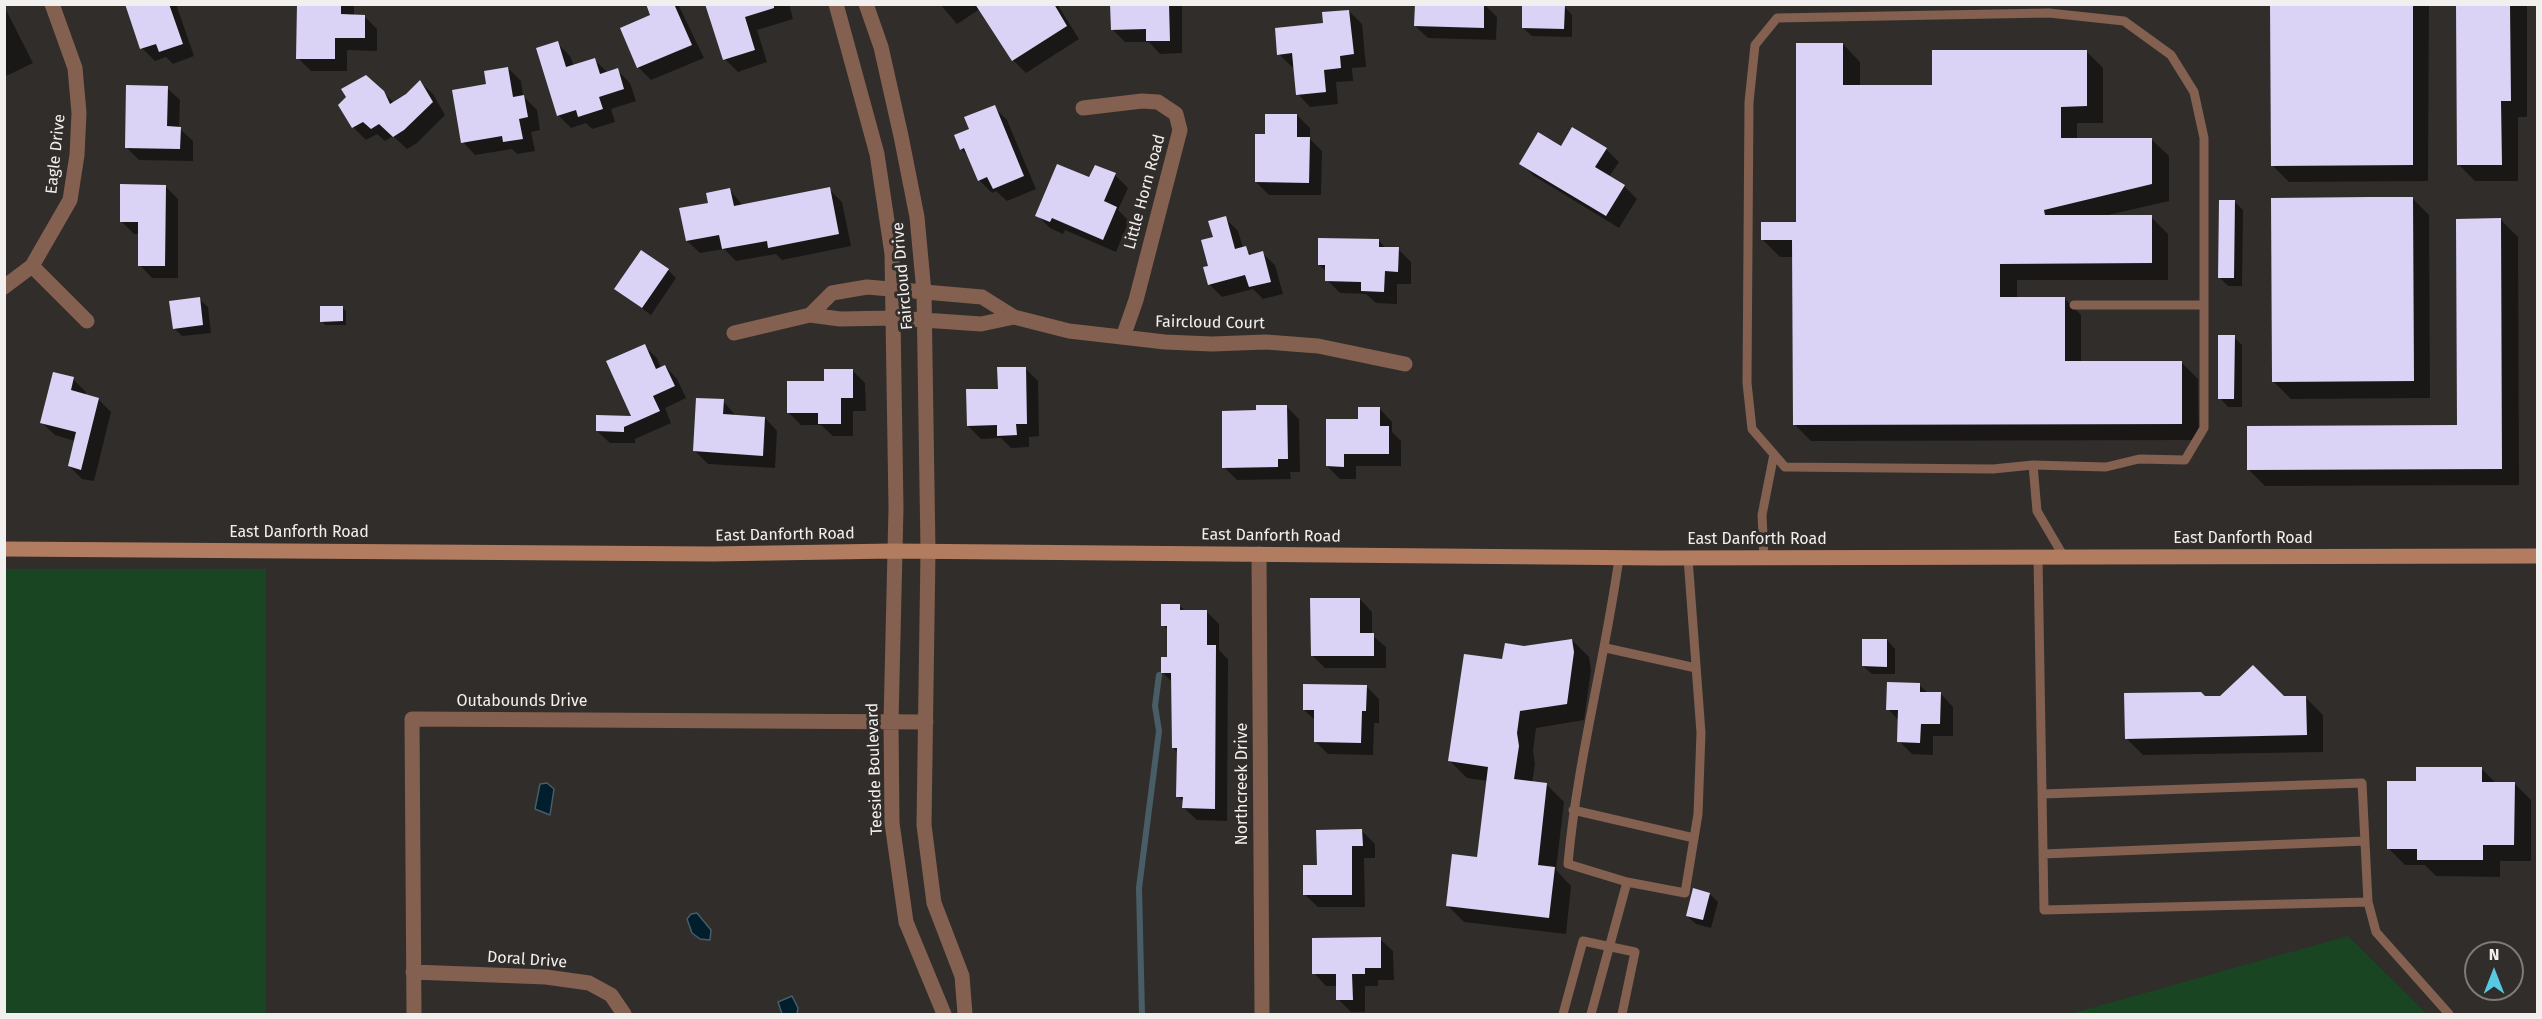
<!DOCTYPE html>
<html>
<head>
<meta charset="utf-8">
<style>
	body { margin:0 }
	#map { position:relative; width:2542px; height:1019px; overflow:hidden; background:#312d2b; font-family:"Fira Sans",sans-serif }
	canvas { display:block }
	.frame { position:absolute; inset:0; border:6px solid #f2f0ee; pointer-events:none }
	.north { position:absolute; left:2464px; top:941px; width:60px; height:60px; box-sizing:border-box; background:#312d2b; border:2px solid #7e7b79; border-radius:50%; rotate:0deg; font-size:16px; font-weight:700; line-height:24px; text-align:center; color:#f2f0ee }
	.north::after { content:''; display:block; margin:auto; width:21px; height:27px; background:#58c9e3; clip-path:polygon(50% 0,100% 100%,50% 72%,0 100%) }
</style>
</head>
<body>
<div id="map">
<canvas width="2542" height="1019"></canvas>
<div class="frame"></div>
<div class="north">N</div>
</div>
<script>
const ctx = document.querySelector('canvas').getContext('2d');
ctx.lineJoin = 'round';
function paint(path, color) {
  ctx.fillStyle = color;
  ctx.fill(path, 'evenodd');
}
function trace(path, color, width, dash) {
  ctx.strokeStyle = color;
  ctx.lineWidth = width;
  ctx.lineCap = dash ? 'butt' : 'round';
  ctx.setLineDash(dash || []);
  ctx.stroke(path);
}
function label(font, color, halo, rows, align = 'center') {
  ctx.font = font + ' "Fira Sans",sans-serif';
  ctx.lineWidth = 6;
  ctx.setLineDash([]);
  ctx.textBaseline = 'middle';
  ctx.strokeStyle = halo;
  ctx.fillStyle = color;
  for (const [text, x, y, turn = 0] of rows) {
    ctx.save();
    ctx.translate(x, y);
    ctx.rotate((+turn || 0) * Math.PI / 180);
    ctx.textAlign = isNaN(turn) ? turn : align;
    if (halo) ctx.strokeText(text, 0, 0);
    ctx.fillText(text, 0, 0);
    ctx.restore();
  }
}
const green = new Path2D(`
	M5,569H266V1014H5Z
	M2348,936L2427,1014H2070Z`);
const water = new Path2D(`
	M547,783L554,789L550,815L535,809L540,784Z
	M697,913L711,930L710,940L700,939L692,933L687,919L691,914Z
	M792,996L798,1008L797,1014H782L778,1002Z`);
const shadow = new Path2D(`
	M126,4H176L194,56L173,64L166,57L155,61L142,48Z
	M298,4H354V16H364L377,29V51L347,50V71H311L298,58Z
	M649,4H678L704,58L651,80L638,67L652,16Z
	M707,4H789L793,19L757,30L767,62L738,72L725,59Z
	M940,4H1057L1079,39L1026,73L1013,60L980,9L957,24Z
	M1112,4H1182V53L1160,54L1149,42H1125L1112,29Z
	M1416,4H1484L1497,17L1496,40L1428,38L1415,26Z
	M2272,4H2429L2428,181L2289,182L2273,166Z
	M2457,4H2527V117H2518V181H2475L2458,164Z
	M4,6L33,63L4,77Z
	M1564,6L1572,15V37L1532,36L1523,28Z
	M1349,11L1362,24L1366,67L1352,68L1353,81L1336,82L1338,104L1310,107L1298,94L1295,67H1292L1279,54Z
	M557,43L570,56L574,66L595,60L608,73L617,70L630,83L636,101L611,109L615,122L592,129L586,123L571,128L558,115Z
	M1843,44L1860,62V87L1933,86L2086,51L2103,68V123H2077V139H2151L2169,156V201L2108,215L2151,217L2168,234V280H2017V298H2064L2081,315V362H2181L2198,379L2199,440L1811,441L1794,424V257H1780L1763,240L1798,224Z
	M508,68L521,81L523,96L537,110L540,130L531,132L535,151L517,154L512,149L475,155L463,142L488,85Z
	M420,82L433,94L445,115L417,143L407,149L393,136L385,141L377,134L366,140L353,127L383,92L394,103L407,96Z
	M167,88L180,100L179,128L193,141V161L139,160L126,147Z
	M994,107L1007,120L1036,189L1007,201L996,191L992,193L979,180L970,158L961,149L971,129Z
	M1297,115L1310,128V139L1322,151L1321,195H1269L1256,182L1267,135Z
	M1561,148L1606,149L1619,162L1609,177L1624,186L1637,199L1619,228L1534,176L1521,163Z
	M1115,175L1128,188L1118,210L1129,221L1116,252L1065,230L1063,234L1050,228L1037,215L1090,179Z
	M165,186L178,199V278H152L140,265V234H134L121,221Z
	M829,189L842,202L851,246L782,260L776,254L736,261L724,249L700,253L687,241L730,190L743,206Z
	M2412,198L2429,215L2430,398L2291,399L2274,382Z
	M2234,201L2243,210L2242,286H2228L2220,278Z
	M1225,218L1238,231L1243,248L1253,255L1262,253L1275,265L1283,294L1263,299L1253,289L1222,297L1209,284L1214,238Z
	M2501,220L2518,237L2519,485L2265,486L2248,469L2458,427Z
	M1379,241L1387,249H1398L1411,262V284H1397V304L1376,303L1366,294L1340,293L1327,280V272L1319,265Z
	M668,270L676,278L651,315L616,289Z
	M199,299L208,307L211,333L182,336L174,328Z
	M342,307L346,311V325H325L322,321Z
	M2234,337L2242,345V407H2228L2220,398Z
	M644,346L657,358L661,368L665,366L677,379L686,398L665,408L671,423L635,439V443H610L597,431L633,417Z
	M1025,368L1038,381L1039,436L1029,437V447L1011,448L1001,438L981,439L968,426L999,390Z
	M853,371L865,383L866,411H853V436H833L821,425H801L788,412L825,382Z
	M73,379L86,392L85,396L98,399L111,412L94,481L82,479L69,466L75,441L55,435L42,423Z
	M723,401L736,416L765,418L777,431L775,468L708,464L695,451Z
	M1286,406L1299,419L1300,472H1290L1291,479L1237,480L1224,467L1257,412Z
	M1380,409L1392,422V432L1401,441V466H1356V479H1340L1327,466L1360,421Z
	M1360,599L1372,612V635L1386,647V668H1325L1312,655Z
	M1179,605L1185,611H1206L1219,624V650L1228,659L1227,821L1197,820L1184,808V802L1178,796V753L1173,748V683L1163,673L1169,658V631L1163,625Z
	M1572,640L1589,657L1591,670L1584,720L1536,728L1533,751L1535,764L1532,783L1547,785L1564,802L1556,870L1571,886L1566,934L1464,922L1447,905L1478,859L1488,781L1467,778L1450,761L1504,661L1524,647Z
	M1887,640L1895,649V674H1872L1863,666Z
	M1919,685L1928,693L1941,694L1953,707V736H1933V755L1912,754L1899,741V721L1888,709Z
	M1366,686L1379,699V723H1374L1373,755L1328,754L1315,741L1316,721L1304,710Z
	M2205,698H2306L2323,715V752L2143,755L2126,738Z
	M2482,769L2496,783H2514L2531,800V861H2500V877L2436,876L2425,865H2405L2388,848L2418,782Z
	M1362,831L1375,844V858H1364L1365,907H1318L1305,895L1318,867Z
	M1710,894L1718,902L1711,928L1696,924L1687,916Z
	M1380,939L1393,951L1394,980H1378V986H1365V1012H1351L1338,999V986H1326L1314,973Z`);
const stream = new Path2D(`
	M1142,1014L1139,888L1159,731L1155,706L1159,675`);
const building = new Path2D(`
	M125,4H169L183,44L159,52L156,44L140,49Z
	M297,4H341V14L365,15V38H335V59H296Z
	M646,4H674L692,45L637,68L620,28L650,15Z
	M705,4H774V8L745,17L755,50L723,60Z
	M975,4H1054L1067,26L1012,61Z
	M1110,4H1169L1170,41H1146V29L1111,30Z
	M1415,4H1484V28L1414,26Z
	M1522,4L1565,5L1564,29L1522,28Z
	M2270,4H2413V165L2271,166Z
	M2456,4H2510L2511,101H2501L2502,165H2457Z
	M1349,10L1354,54L1340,56L1341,68L1324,70L1326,92L1296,95L1292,53L1277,55L1275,28L1323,23L1322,12Z
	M558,41L566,67L595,58L600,74L618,68L624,89L599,97L603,109L578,117L576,110L557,116L536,48Z
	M1796,43H1843V85H1932V50H2087V106L2061,107V138H2152V184L2044,210L2045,215H2152V263L2000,264V297H2065V361H2182V424L1793,425L1792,240H1761V222H1796Z
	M508,67L513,97L524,95L528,117L519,119L523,139L503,142L502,136L461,143L452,90L486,84L484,71Z
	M366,75L384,91L390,104L406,94L420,80L433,102L404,130L393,137L379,124L371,129L363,122L352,128L338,105L346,97L341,89Z
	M126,85L168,86L167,126L181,127L180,149L125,148Z
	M995,105L1024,176L993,189L987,177L978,181L964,148L960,150L954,135L969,129L964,117Z
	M1265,114H1297V137H1310L1309,183L1255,182V134H1265Z
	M1572,127L1607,148L1595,167L1625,185L1606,216L1519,164L1538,132L1561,146Z
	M1057,164L1089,177L1095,165L1116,173L1104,201L1117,207L1103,240L1052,218L1050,222L1035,216Z
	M120,184L166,185L165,266H138V222H120Z
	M830,187L839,234L768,248L767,241L722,249L719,235L686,241L679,208L708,203L706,193L730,188L734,206Z
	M2369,197H2413L2414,381L2272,382L2271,198Z
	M2219,200H2235L2234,278H2218Z
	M1226,216L1235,249L1246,246L1249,255L1263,251L1271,282L1249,287L1245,275L1208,285L1203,267L1208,266L1201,240L1213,237L1208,221Z
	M2501,218L2502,469L2247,470V426L2457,425L2456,219Z
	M1318,238L1379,239V247H1399L1398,272L1385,271L1384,292L1361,291V282L1325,281V265H1318Z
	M641,250L669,269L642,308L614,289Z
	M200,297L203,325L173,329L169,301Z
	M320,306H343V321L320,322Z
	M2218,335H2235L2234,399H2218Z
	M645,344L656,369L665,365L675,386L653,396L660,411L624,427V432L596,431V415L631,416L606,361Z
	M997,367H1026L1027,424H1016L1017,435L997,436V425L967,426L966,389H998Z
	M824,369H853V398H841V424H818V413H787V381H824Z
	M53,372L74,377L71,390L99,398L81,470L68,466L76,432L40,423Z
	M696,398L724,399L723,414L765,417L763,456L693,451Z
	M1256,405H1287L1288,459H1278V467L1222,468V411L1256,410Z
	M1358,407H1380V426H1389V454H1344V467L1326,466V419H1358Z
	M1310,598H1360V633H1374V656H1311Z
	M1161,604H1180V610H1207V645H1216L1215,809L1182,808L1183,797H1176L1177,748H1172L1171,673H1161V657H1167V626H1161Z
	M1572,639L1574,652L1567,704L1520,711L1517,733L1519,746L1514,779L1547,783L1538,865L1555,867L1549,918L1446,906L1452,854L1477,857L1488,767L1448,761L1464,654L1502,659L1505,643L1524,646Z
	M1862,639H1887V667L1862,666Z
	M2253,665L2284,696H2306L2307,735L2125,739L2124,693L2201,692L2205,696H2220Z
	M1887,682L1920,683V692H1941L1940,724H1921L1920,743L1897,742L1898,710H1886Z
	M1303,684L1367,685L1366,711H1362L1361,743L1314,742V710H1303Z
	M2416,767H2482V782H2515L2514,845H2483V860H2417V849H2387V781H2416Z
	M1362,829L1363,846H1352V895H1303V865H1317L1316,830Z
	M1693,888L1710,893L1703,920L1686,916Z
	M1381,937V968H1365V974H1352L1353,1000H1336V974H1312V938Z`);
const lane = new Path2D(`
	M2074,305H2203
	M2033,465L1993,469L1785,467L1752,429L1747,383L1749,102L1755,45L1777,18L2049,13L2124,21L2171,55L2194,92L2204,138V428L2185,460L2139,459L2106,467L2033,465L2037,511L2064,557
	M2038,557L2044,910L2368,902
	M1764,558L1762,515L1774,454
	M1606,648L1696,668
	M2042,794L2362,783L2368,902L2376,932L2449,1014
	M1573,810L1694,838
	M2043,854L2365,841
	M1627,882L1685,893L1698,814L1701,733L1688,558
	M1563,1014L1583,941L1635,952L1622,1014
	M1591,1014L1627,882L1568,864C1577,761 1605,660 1619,558`);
const street = new Path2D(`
	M836,4L877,154L892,254L896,508L891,722L892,823L906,922L944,1014
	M866,4L881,47L901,136L917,217L924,292L928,551L924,825L934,903L962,976L965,1014
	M1083,108L1142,101L1158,102L1176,114L1180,130L1136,300L1123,337
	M32,266L87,321
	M4,287L32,266L70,200L77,155L79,113L75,68L52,4
	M810,315L832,293L867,287L982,297L1014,317L1069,331L1165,342L1212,344L1266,342L1318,346L1405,364
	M734,333L810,315L840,319L895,318L981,324L1014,317
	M1259,554L1262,1014
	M413,972L546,977L589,983L611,995L624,1014
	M414,1014L412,719L926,722`);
const secondary = new Path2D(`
	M4,549L712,554L893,551L1658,558L2538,556`);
const streetNames = [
	["Eagle Drive",56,154,-84],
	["Little Horn Road",1145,192,-75],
	["Faircloud Drive",903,276,-95],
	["Faircloud Court",1210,323,1],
	["East Danforth Road",299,533],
	["East Danforth Road",785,535,-1],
	["East Danforth Road",1271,536,1],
	["East Danforth Road",2243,539],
	["East Danforth Road",1757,540],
	["Outabounds Drive",522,702],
	["Teeside Boulevard",875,769,-92],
	["Northcreek Drive",1243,784,-90],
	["Doral Drive",527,960,4]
];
paint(green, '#1a4522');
paint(water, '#001e2c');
trace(water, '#495d66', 1.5);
paint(shadow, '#0007');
trace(stream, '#495d66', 6);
paint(building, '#dad3f5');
trace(lane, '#83604f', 9);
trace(street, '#83604f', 15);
trace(secondary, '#b27c60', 15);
label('16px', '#f2f0ee', '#312d2b', streetNames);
</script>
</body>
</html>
